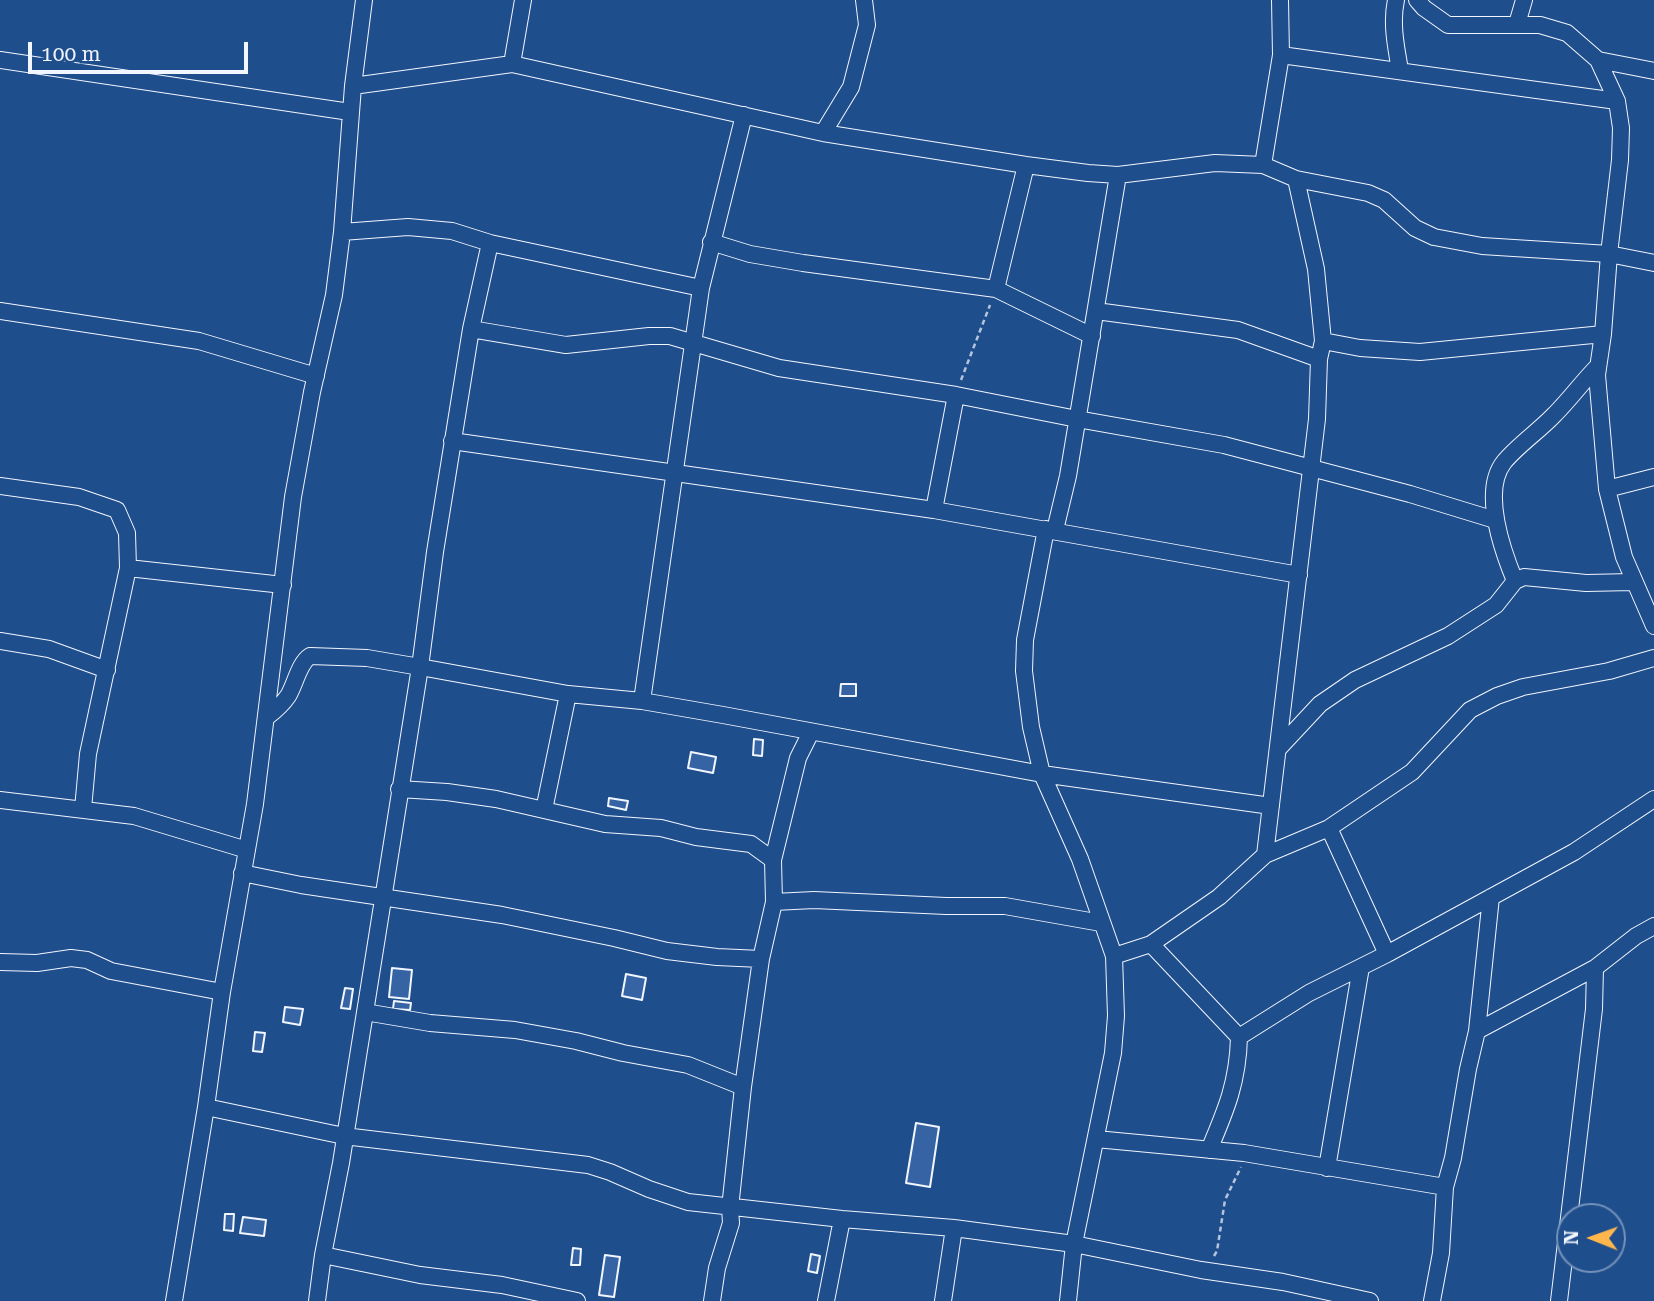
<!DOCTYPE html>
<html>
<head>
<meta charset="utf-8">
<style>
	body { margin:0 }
	#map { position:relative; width:1654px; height:1301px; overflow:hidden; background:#1f4e8c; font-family:"Roboto Serif",serif }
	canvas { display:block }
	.north { position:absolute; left:1556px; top:1203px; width:70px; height:70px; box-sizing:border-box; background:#1f4e8c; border:2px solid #7391ba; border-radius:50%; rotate:271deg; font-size:19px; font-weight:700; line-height:28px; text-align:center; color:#f2f6ff }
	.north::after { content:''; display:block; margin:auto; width:24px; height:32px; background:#ffb74d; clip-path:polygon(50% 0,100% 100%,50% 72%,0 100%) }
	.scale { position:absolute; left:28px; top:42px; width:220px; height:32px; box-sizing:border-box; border:4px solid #f2f6ff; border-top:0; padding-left:9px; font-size:21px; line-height:24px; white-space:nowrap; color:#f2f6ff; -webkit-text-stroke:5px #1f4e8c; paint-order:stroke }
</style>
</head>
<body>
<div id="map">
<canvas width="1654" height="1301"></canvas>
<div class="north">N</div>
<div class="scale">100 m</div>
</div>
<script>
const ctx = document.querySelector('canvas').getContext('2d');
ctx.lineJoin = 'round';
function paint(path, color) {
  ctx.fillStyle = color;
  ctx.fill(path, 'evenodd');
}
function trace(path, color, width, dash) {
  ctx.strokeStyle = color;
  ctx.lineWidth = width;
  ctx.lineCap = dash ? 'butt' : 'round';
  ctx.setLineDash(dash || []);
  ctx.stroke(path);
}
const building = new Path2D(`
	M841,684H856V696H840Z
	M754,739L763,740L762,756L753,755Z
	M691,752L716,757L713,773L688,768Z
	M609,798L628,801L626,810L608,806Z
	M392,968L412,970L409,999L389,997Z
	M626,974L646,978L642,1000L622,996Z
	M345,988L353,989L350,1009L341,1008Z
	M394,1001L411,1003L410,1010L393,1009Z
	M285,1007L303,1009L300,1025L283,1022Z
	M255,1032L265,1033L262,1052L253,1051Z
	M916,1123L939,1127L930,1187L906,1183Z
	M225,1214H234L233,1231L224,1230Z
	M243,1217L266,1220L264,1236L240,1233Z
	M573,1248L581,1249L580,1265H571Z
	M811,1254L820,1256L817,1273L808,1271Z
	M605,1255L620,1257L614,1297L599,1295Z`);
const path = new Path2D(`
	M961,380L990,305
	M1214,1256L1217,1251L1225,1200L1241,1167`);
const minor = new Path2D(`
	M1396,0C1391,23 1396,47 1400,70
	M1417,0L1424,8L1448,25H1540L1567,33L1598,60L1654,71
	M1517,24L1524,0
	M1281,55L1617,101
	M0,60L350,112
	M1598,60L1617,101L1621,128L1620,160L1609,254L1603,334L1597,375L1607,489L1624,557L1654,626
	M512,64L523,0
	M353,86L512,64L823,133L1026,165L1088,173L1118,175L1215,163L1263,165L1296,179L1368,193L1384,200L1415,228L1434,237L1482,246L1609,254L1654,263
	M823,133L851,87L867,25L864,0
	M1263,165L1281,55L1280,0
	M342,232L408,227L452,231L490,243L701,288
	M711,242L750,254L803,263L996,289L1092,336
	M490,243L471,329L435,552L420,667L568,694L642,701L723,715L1042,774L1271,806
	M996,289L1026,165
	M0,311L199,341L316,376
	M1096,311L1238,330L1319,359
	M471,329L566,345L649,336H670L779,368L956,395L1077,419L1224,445L1410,494L1495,520
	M1323,341L1360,348L1420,352L1603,334
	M452,441L934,510L1299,575
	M0,486L79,497L117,510L127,533L128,568L88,754L83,809
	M1607,489L1654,477
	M934,510L956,395
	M1046,529L1025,640L1024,671L1031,727L1042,774L1080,859L1114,956L1116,1016L1113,1053L1074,1244L1068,1301
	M1055,530L1068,476L1118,175
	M128,568L283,585
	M1515,581C1503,552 1481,491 1504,462C1518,445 1539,431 1555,414C1570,399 1583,381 1598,366
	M0,641L49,649L107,670
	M642,701L701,288L744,115
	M267,717C276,710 282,705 288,696C295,685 299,663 310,656L367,658L420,667L341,1163L323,1255
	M1278,749L1320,704L1355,680L1448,636L1496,605L1515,581L1524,577L1586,583L1633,582
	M399,789L447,792L496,799L605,824L661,828L696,837L751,844L773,860
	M0,800L134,816L247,850
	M544,810L568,694
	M1329,828L1387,954
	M1265,855L1317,419L1319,359L1323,341L1316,269L1296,179
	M242,873L301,885L502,915L614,938L667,951L717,957L761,959
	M774,902L814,900L946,906H1005L1101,923
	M1151,944L1239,1037C1238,1082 1226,1110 1209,1150
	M1114,956L1151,944L1219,897L1265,855L1329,828L1412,772L1470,710L1497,696L1523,687L1609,671L1654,658
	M0,962L37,963L71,958L87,960L111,971L222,992
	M365,1012L430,1023L515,1030L576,1041L623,1053L688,1065L743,1087
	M1477,1031L1595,968L1636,936L1654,926
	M1239,1037L1309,993L1387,954L1574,852L1654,799
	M206,1107L344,1136L588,1165L610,1172L649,1189L688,1202L842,1219L954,1228L1074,1244L1201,1270L1283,1282L1370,1301
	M1096,1139L1244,1153L1445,1187
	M1327,1168L1361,967
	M174,1301L206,1107L222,992L255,804L293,497L312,392L334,295L342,232L353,86L364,0
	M317,1301L323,1255L420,1275L502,1285L577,1301
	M712,1301L717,1268L731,1223L730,1208L743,1087L761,959L774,902L773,860L798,758L811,732
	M826,1301L842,1219
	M943,1301L954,1228
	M1432,1301L1441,1253L1445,1187L1453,1158L1468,1069L1477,1031L1491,897
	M1559,1301L1594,1009L1595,968`);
paint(building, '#3563a3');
trace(building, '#f2f6ff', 2);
trace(minor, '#f2f6ff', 18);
trace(path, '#b3c4dc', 2.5, [5, 3.5]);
trace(minor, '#1f4e8c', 16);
</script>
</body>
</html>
